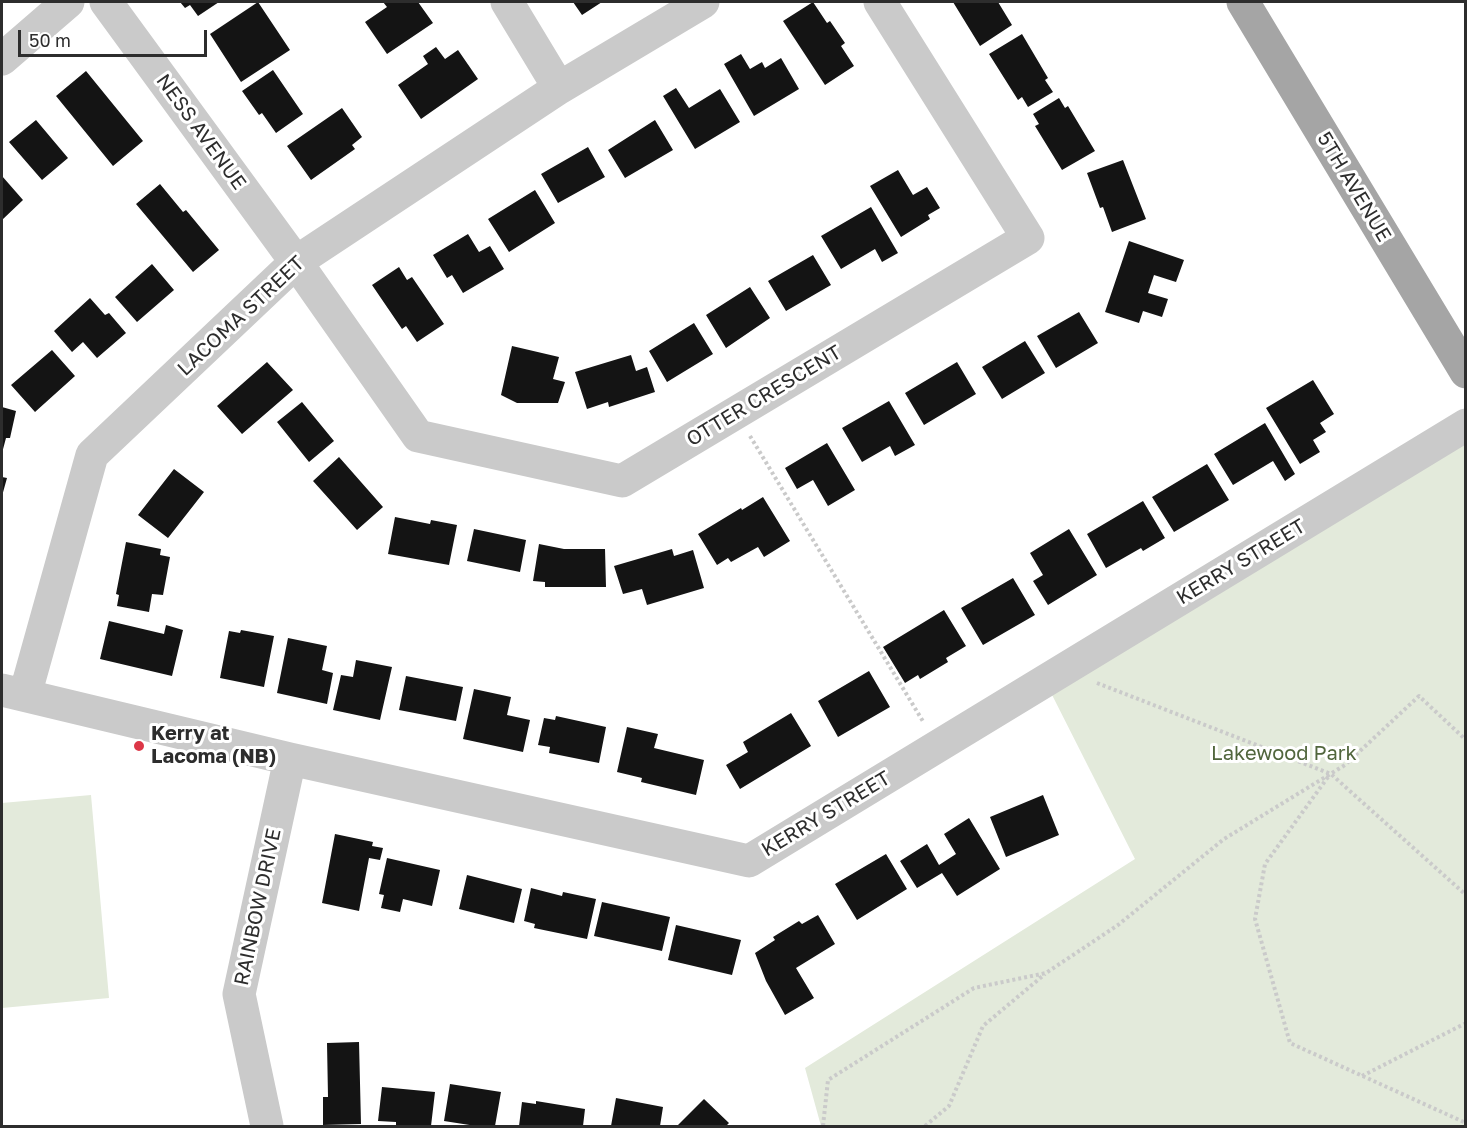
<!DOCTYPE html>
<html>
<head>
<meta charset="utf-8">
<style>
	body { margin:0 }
	#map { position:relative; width:1467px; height:1128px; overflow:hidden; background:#fff; font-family:"Golos Text",sans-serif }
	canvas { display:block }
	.frame { position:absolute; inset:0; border:3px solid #2d2d2d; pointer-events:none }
	.scale { position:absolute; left:18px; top:30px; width:189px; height:27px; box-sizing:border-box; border:3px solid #2d2d2d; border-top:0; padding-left:8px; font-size:18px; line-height:21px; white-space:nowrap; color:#2d2d2d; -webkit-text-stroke:4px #fff; paint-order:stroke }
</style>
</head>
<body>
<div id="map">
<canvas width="1467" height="1128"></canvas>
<div class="frame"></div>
<div class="scale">50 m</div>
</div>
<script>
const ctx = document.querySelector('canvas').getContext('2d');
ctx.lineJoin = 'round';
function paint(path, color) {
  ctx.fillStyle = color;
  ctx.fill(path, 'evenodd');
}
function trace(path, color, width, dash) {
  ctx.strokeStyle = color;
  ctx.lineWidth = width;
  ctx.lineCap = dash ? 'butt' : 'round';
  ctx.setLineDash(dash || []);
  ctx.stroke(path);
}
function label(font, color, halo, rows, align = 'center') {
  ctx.font = font + ' "Golos Text",sans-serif';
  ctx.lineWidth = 6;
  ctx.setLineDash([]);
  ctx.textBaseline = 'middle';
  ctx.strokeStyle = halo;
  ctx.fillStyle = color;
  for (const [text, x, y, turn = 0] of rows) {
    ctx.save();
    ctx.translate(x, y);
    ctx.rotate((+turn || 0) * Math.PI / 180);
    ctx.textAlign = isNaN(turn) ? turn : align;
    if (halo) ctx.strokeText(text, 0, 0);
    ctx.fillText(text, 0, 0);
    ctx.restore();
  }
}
const green = new Path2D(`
	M1465,444V1126H821L805,1068L1135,859L1046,683Z
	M91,795L109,998L2,1008V803Z`);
const building = new Path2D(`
	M180,2H219L198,16L190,5L185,8Z
	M258,2L290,50L241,82L210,34Z
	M383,2H418L433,23L387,54L365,22L387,7Z
	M573,2H602L582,15Z
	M813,2L827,23L830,21L845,43L841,46L854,66L825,85L783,21Z
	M953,2H998L1012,25L980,46Z
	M1022,34L1048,78L1045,80L1053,92L1028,107L1022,97L1018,100L989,54Z
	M436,47L445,59L458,50L478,79L421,119L398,85L428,64L423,56Z
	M741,54L750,69L762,62L765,68L781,58L799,89L754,116L724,64Z
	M273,70L303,114L276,133L262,113L259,115L242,91Z
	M86,71L143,141L113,166L56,96Z
	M676,88L689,108L720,89L740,122L695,149L663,96Z
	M1059,98L1065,108L1068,106L1095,151L1062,170L1035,126L1039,124L1033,114Z
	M342,108L362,137L352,145L355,149L311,180L287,146Z
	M36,120L68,158L42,180L9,142Z
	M655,120L673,150L625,178L608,150Z
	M588,147L605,177L558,203L541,174Z
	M1123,160L1146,219L1112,232L1103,207L1100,208L1087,173Z
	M898,170L913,195L927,187L940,208L928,215L930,219L901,237L870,186Z
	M2,176L23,200L2,220Z
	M160,184L183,212L186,210L219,250L193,272L136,204Z
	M535,190L555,223L509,252L488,219Z
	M871,207L898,253L882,262L875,249L841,269L821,236Z
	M468,234L479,252L490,246L504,269L463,293L452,275L447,278L433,255Z
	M1129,241L1184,260L1176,282L1154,275L1148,293L1168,299L1162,317L1143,311L1139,323L1105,312Z
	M813,255L831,285L786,311L768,281Z
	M152,264L174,290L137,322L115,297Z
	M399,267L407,280L412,277L444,324L417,342L406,326L402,329L372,285Z
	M750,287L770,318L726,348L706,315Z
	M90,298L105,315L109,313L126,333L97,358L83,342L72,352L54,331Z
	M1079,312L1098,343L1056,368L1037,336Z
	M694,323L713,354L667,382L649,351Z
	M1025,341L1045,373L1002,399L982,367Z
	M512,346L559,357L553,379L565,382L558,403H517L501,395Z
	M52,350L75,376L35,412L11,385Z
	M631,355L636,371L647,367L655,392L609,407L608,402L587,409L575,372Z
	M267,362L293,390L242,434L217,406Z
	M957,362L976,394L924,425L905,393Z
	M1313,380L1334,414L1320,423L1326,432L1313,440L1320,452L1300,464L1266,408Z
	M889,401L915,445L895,456L890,446L862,462L842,428Z
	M302,402L334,441L309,462L277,422Z
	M2,407L16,411L10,438H6L2,453Z
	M1265,423L1295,474L1285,481L1273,461L1233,485L1214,454Z
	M827,443L855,490L828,506L813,480L797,489L785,468Z
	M339,457L383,507L357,530L313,481Z
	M1207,464L1229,500L1174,532L1152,497Z
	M174,469L204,492L168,538L138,515Z
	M2,477L7,478L2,496Z
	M763,497L790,541L764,557L758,547L731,562L728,558L717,565L698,534L741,508L742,510Z
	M1143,501L1165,538L1143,551L1141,548L1106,568L1087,534Z
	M395,517L430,524L431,520L457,525L449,565L388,554Z
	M474,529L526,540L520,572L467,561Z
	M1069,529L1097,575L1048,605L1033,581L1043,575L1030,553Z
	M126,542L161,549L160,555L170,557L163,595L152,594L149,612L117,606L119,595L116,594Z
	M539,544L564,549H605L606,587H545V582L533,581Z
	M672,549L674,556L693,550L704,588L647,605L642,589L623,594L614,566Z
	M1013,578L1035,615L983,645L961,608Z
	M944,610L966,646L946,658L948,662L920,679L918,675L905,683L883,647Z
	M109,621L164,634L166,625L183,630L172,676L100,659Z
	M241,630L274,636L264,687L220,678L229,631L240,633Z
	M288,638L327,646L322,670L333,673L327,704L277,693Z
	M356,660L392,667L380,720L333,710L341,675L353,677Z
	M869,671L890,707L838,737L818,701Z
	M406,676L463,687L456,721L399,710Z
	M474,689L511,697L507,715L530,720L523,752L463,739Z
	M791,713L811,746L740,789L726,765L748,752L743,742Z
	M556,716L606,727L599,763L549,753L550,747L538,745L544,718L555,720Z
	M627,727L658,734L654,748L704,760L696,795L641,782L642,778L617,772Z
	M1043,795L1059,835L1006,857L990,817Z
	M969,818L1000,869L957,896L942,873L917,888L900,861L927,844L939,865L956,854L944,834Z
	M335,834L373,842L372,846L383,848L380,860L369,858L359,911L322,903Z
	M886,854L907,889L857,920L835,884Z
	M387,858L440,870L432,906L403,899L400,912L381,908L384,895L379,894Z
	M467,875L522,889L514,923L459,909Z
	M531,888L562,896L563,892L596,899L587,939L534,928L535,924L524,921Z
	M602,902L670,917L662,951L594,936Z
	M818,915L835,944L796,968L814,998L785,1015L766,981L755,953L775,940L773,937L799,921L802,924Z
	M676,925L741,940L732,975L668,960Z
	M359,1042L361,1124L323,1125V1097H328L327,1043Z
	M450,1084L501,1092L495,1126H476L444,1121Z
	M382,1087L435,1092L431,1126H396V1122L378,1121Z
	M616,1098L663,1107L660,1126H611Z
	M704,1099L729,1123L726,1126H679L678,1125Z
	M536,1101L585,1109L583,1126H519L522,1102L536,1104Z`);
const path = new Path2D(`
	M750,436L924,723
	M1097,683L1331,774L1466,895
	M1328,777L1265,864L1255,919L1290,1043L1466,1123
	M1362,1076L1466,1023
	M823,1126L828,1080L974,988L1046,973L1118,925L1224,839L1345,765L1419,696L1466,740
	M925,1126L949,1106L983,1026L1045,974`);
const minor = new Path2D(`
	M106,2L296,262L418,436L622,481L1028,238L880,2
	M507,2L559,88
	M2,59L68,2
	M2,690L290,759L749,861L1466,425
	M25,695L92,455L296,262L559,88L703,2
	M267,1126L239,994L290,759`);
const major = new Path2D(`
	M1243,2L1466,372`);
const markers = [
	[139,746,6,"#dc3747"]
];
const streetNames = [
	["NESS AVENUE",201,132,54],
	["5TH AVENUE",1354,187,59],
	["LACOMA STREET",241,316,-43],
	["OTTER CRESCENT",764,396,-31],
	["KERRY STREET",1241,562,-31],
	["KERRY STREET",826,814,-31],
	["RAINBOW DRIVE",258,907,-78]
];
const poiNames = [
	["Kerry at",151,734],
	["Lacoma (NB)",151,757]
];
const parkNames = [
	["Lakewood Park",1284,754]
];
paint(green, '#e3eadb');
paint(building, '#141414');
trace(path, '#cacaca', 4, [3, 3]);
trace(minor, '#cacaca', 33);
trace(major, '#a5a5a5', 33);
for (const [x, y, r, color] of markers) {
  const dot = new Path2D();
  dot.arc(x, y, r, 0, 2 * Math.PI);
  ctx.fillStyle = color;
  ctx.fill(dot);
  trace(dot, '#fff', 2);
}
label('20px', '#2d2d2d', '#fff', streetNames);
label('bold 20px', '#2d2d2d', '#fff', poiNames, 'left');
label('20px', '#51663d', '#fff', parkNames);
</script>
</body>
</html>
